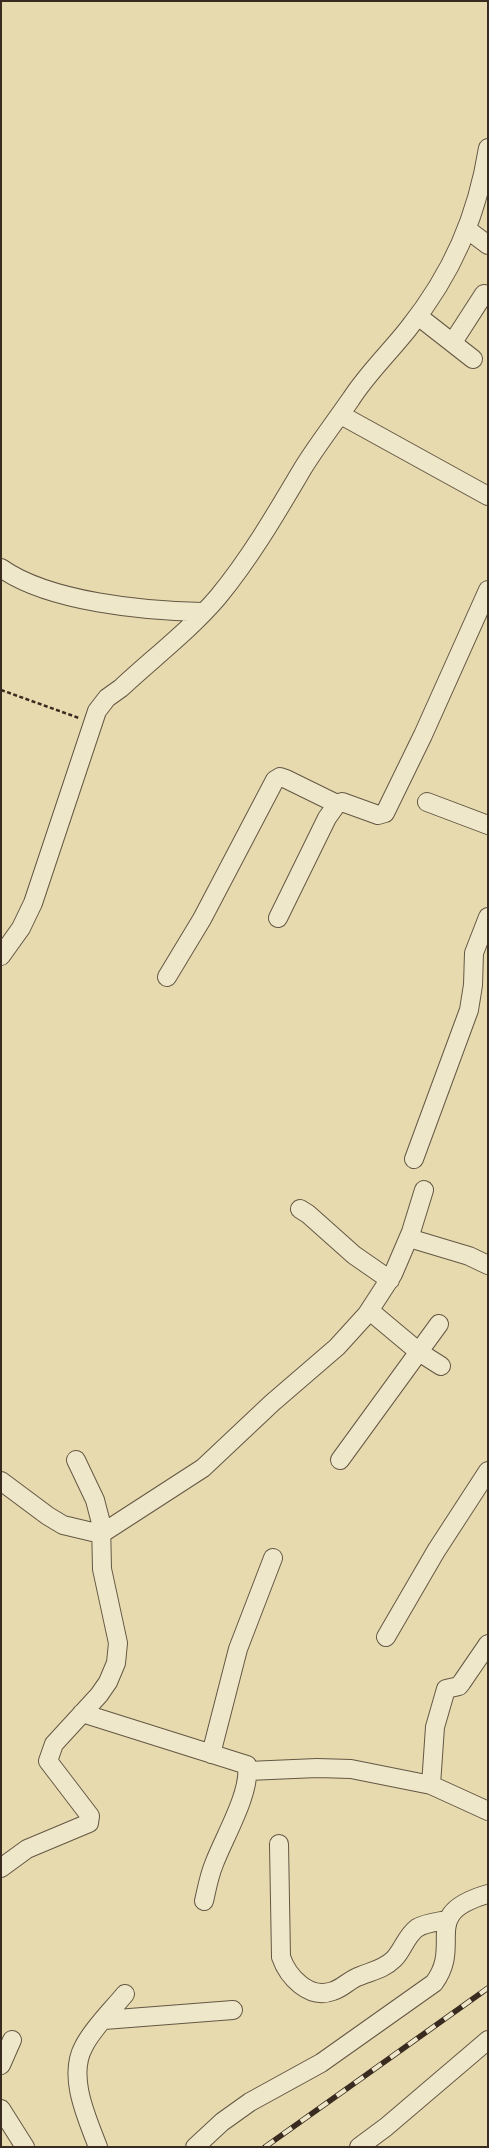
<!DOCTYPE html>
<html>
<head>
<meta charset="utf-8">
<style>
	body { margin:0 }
	#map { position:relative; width:489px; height:2148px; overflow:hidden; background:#e7daae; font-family:"EB Garamond",serif }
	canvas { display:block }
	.frame { position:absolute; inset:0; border:2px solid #392b20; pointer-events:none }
</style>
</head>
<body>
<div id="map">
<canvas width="489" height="2148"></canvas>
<div class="frame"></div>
</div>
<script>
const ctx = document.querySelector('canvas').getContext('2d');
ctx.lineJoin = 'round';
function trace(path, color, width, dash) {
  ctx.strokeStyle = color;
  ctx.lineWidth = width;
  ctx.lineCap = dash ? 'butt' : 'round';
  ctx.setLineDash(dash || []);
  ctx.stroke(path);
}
const path = new Path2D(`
	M1,690L79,718`);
const street = new Path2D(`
	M468,230L488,245
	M418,316L473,359
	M453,342L484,294
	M341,415L488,496
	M1,568C49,602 145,611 203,612
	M427,802L488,825
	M278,918L327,818L337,804L342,802L378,815L385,813L423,735L488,590
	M1,956L21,928L33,903L97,711L107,698L121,688C153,658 190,630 218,597C251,557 277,512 303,468C318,444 335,422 351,399C367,374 389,353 408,329C452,274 477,217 488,148
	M167,977L202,919L275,780L280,777L286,779L337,804
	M414,1159L469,1010L473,985L474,953L488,917
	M300,1209L308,1214L354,1255L390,1280
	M409,1238L469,1256L488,1265
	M370,1311L419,1352L441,1366
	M340,1460L439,1324
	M1,1481L48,1516L63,1525L101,1534L203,1468L272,1403L337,1347L367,1314L393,1274L411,1232L424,1190
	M386,1637L436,1551L488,1471
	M82,1713L247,1765C251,1793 224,1837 214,1864C209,1876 207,1888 204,1901
	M211,1754L238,1649L273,1558
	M248,1771L317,1768L351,1769L431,1785L488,1811
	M431,1785L435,1727L446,1689L459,1686L462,1682L488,1644
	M279,1844L281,1957C288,1977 309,2000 333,1991C343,1988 350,1979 360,1976C372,1971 384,1969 394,1959C403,1950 406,1936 417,1928C425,1923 437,1922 447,1920
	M1,1868L27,1849L89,1823L90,1816L48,1761L54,1744L99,1695L108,1682L116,1663L118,1643L102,1569L101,1523L95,1500L76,1460
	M104,2020L233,2010
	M1,2065L12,2040
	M1,2109L25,2147
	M98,2147C87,2118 67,2076 84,2046C93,2028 112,2010 125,1994
	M195,2147L222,2122L250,2102L321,2063L434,1983C464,1943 418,1914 488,1894
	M359,2147L386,2127L488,2040`);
const rail = new Path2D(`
	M265,2147L488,1988`);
trace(street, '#645744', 20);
trace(path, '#392b20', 2.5, [4, 2.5]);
trace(street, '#efe7ca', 18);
trace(rail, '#392b20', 5.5);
trace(rail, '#efe7ca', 4, [11]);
</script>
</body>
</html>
